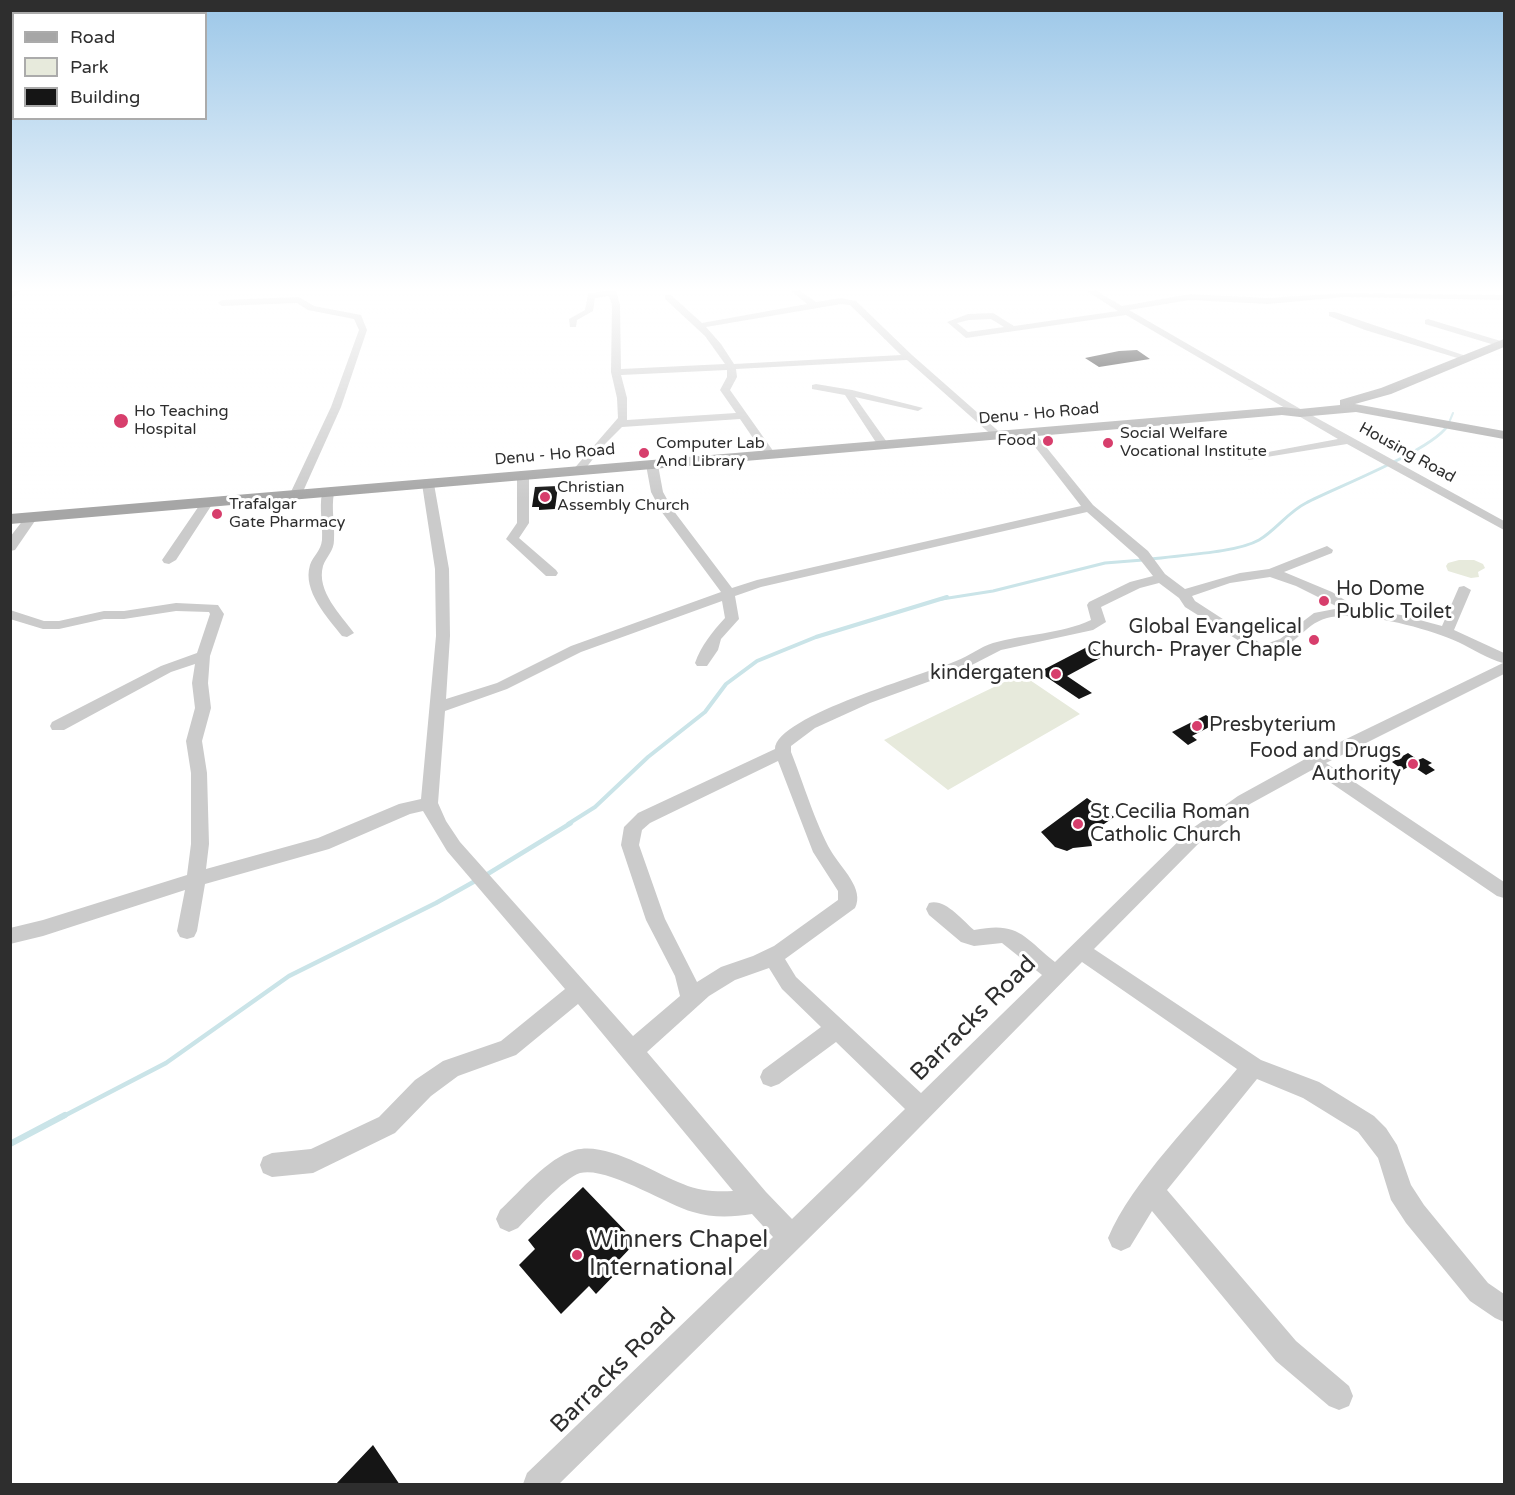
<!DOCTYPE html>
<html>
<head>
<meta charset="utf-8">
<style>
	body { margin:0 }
	#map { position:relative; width:1515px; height:1495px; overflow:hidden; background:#fff; font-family:"Varela Round",sans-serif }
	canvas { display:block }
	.frame { position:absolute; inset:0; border:12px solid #2e2e2e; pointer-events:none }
	.legend { position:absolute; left:12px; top:12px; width:195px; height:108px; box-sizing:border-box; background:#fff; border:2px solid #ababab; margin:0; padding:8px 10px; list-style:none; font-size:18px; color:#2e2e2e }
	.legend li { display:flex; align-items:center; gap:12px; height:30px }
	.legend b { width:30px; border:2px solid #ababab }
</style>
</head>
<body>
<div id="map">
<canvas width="1515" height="1495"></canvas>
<div class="frame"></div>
<ul class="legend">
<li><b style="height:8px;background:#a6a6a6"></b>Road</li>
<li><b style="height:16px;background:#e7eadc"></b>Park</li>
<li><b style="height:16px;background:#151515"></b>Building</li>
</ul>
</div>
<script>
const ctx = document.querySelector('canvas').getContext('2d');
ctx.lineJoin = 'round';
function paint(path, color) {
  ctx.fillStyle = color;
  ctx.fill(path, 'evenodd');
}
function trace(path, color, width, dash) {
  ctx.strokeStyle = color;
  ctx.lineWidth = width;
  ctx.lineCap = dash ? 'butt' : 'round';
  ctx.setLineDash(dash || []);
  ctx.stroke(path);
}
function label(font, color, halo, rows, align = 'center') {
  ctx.font = font + ' "Varela Round",sans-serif';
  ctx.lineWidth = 6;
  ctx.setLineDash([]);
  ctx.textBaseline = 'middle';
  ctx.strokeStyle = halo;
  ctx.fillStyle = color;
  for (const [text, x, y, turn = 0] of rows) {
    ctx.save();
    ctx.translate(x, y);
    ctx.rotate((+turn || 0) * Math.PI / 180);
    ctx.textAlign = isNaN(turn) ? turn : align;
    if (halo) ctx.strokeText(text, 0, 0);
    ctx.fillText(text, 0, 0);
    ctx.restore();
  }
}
const green = new Path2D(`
	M1459,560H1474L1483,564L1485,568L1478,572L1479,577L1471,578L1448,571L1446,566L1448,563Z
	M1021,674L1080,714L948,790L884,740Z`);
const streamFar4 = new Path2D(`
	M1448,425L1453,413`);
const streamFar3 = new Path2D(`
	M1151,559C1179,555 1236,553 1259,540C1276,530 1288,512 1306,503C1334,488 1439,448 1449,423
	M942,599L993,591L1105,563L1143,560`);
const streamFar2 = new Path2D(`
	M568,824L595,807L648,757L705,712L726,684L757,661L816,637L947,597`);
const streamFar1 = new Path2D(`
	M486,875L571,823
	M62,1117L166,1063L289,976L436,903L477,880`);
const stream = new Path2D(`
	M10,1144L65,1115`);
const building = new Path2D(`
	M1137,350L1150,359L1099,367L1085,358L1119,351Z
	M558,486L555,509L539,510V507H532L535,487Z
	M1089,646L1104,656L1067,676L1092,693L1079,699L1039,672Z
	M1206,715L1217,723L1192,736L1197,740L1188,745L1172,732Z
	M1408,753L1418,760L1423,758L1432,763L1428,765L1435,770L1426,775L1411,765L1403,770L1392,762Z
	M1087,798L1114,817L1090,834L1092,846L1073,848L1067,851L1055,847L1041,832Z
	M583,1187L636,1242L618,1261L623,1266L596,1294L589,1286L561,1314L519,1265L535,1249L528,1240Z
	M373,1445L400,1485H335Z`);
const minor = new Path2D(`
	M13,290H22L10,300V293Z
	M608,290H616L620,305L621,369L725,364L705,336L665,299V295H671L702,323L807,304L790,290H799L816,302L841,298L856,301L912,355L1004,436L1003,438H995L907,360L736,369L737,377L730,390L776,455L774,457H766L740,419L622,427L603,446L582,473H574L572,471L618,418L617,398L611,372L612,305L609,296L595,298L593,311L577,320L576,327H570L569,319L585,310L588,294ZM841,304L850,305L901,355L734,364L721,344L706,327ZM727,370V377L720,390L736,413L627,420V398L621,375Z
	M1085,290H1095L1122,306L1190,294L1268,298L1344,293L1504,295V300L1344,297L1268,304L1190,300L1129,310L1304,411L1504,521V530L1347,444L1248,460V456L1252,455L1338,439L1126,315L966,338L947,322L968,314L993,313L1014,326L1118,311ZM991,319L1004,327L968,332L957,323L969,320Z
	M299,297L314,306L361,315L367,330L341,407L301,496L295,500L289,496L331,407L359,330L354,319L308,310L297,303L222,306L218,303L222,300Z
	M1329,312H1335L1472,358L1464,360L1365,330L1329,316Z
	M1428,319L1504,342V346H1498L1425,324V320Z
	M816,384L852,390L923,408L918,411L855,397L889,445L883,448L879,447L845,395L812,389V385Z
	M1030,431L1034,432L1093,505L1148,551L1165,574L1185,589L1240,573L1269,569L1327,546L1333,550L1332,553L1284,572L1332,592L1359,609L1401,615L1442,626L1459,587L1464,586L1471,590L1454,630L1504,653V674L1326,763L1504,882V898L1497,896L1312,770L1250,804L1202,840L1094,949L1261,1060L1319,1082L1374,1116L1386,1128L1397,1145L1411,1185L1424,1205L1488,1283L1504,1294V1322L1495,1318L1470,1301L1406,1223L1391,1200L1378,1158L1358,1132L1303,1098L1257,1079L1167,1190L1296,1341L1349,1386L1353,1396L1349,1406L1339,1410L1329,1406L1276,1361L1152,1211L1130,1247L1121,1251L1112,1247L1108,1238C1132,1181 1197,1117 1237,1069L1082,962L862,1186L559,1484H523L527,1473L773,1237L752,1214C733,1217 712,1218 693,1212C665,1204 607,1166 580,1173C564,1178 531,1215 518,1228L509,1232L500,1228L496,1219L500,1210C522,1190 546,1159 575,1150C607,1141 654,1173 683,1184C699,1191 716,1192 733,1191L578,1004L516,1055L458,1076L431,1096L395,1133L313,1173L272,1177L263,1173L260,1165L263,1157L272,1153L311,1149L379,1117L415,1080L443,1061L501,1041L565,989L447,851L423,811L410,814L329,849L205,884L197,931L194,937L187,939L180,937L177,931L185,890L43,936L10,944V928L43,920L187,875L191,844V773L186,741L195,708L192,683L195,664L171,672L64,730H52L50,726L52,722L161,666L197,653L210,614L209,612L176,611L124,619H104L59,629H43L10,619V610L44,621H59L104,611H124L176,603L218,605L224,614L210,656L208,683L211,708L202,741L207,773L209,844L206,869L318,838L399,804L421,799L436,636L435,569L422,484L424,482H432L434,484L449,569L450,636L446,699L497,683L571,646L721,592L661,511L651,492L646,465L648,463L652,462L658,465L663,492L673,510L732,588L757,580L1081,506L1025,434ZM1087,512L1138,557L1153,576L1130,582L1089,602L1087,605L1091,620C1061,634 1025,634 993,643C980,647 969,656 956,661C927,674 775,716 775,749L638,813L624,827L621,845L646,920L675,976L680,996L633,1036L460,842L446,821L438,803L445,711L507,689L581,652L722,601L725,618C712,632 701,646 695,663L697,666H707L718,650L721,639L739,619L735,596L761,587ZM1270,577L1296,586L1340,608L1314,613L1280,639L1263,645L1195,601L1192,596L1230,583ZM1159,583L1179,598L1185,607L1260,654C1297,650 1301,625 1327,618C1360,610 1427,628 1458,642C1473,649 1488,659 1503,663L1307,758L1238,796L1190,830L1055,962C1023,936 1018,921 974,930C962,920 945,898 929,903L926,909L929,915L961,942L974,946L1002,943L1042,975L921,1093L796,977L785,959L855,908C865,889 841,868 831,851C816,825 803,782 791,752V746L815,728L870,703L966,668L1001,650L1093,630L1106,622L1101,607L1140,588ZM778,761L813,852L838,891V900L774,946L753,956L721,967L697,982L665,919L639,845L642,830L650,823ZM769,968L782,989L821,1027L763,1070L760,1077L763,1084L771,1087L779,1084L836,1042L905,1109L792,1219L766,1192L647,1052L709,996L735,980Z
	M523,473L529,476V523L519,538L556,570L558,573L556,576H546L506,539L517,523V476Z
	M328,489L334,493C331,509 335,524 334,540C334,551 326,557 323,566C316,591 341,615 354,633L347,637L342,636C328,618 302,591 310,565C313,556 321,551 322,540C323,524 319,509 322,493Z
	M207,499L213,503L176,560L169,564L164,563L162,560L203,500Z
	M31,514L37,518L15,550L10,551V537L27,515Z`);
const major = new Path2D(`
	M1504,339V347L1391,394L1355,404L1504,431V439L1356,412L1300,417L1282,415L10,524V514L1282,407L1300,409L1340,405V400L1381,388Z`);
const markers = [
	[121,421,8,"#d73e6c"],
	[1048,441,6,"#d73e6c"],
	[1108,443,6,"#d73e6c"],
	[644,453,6,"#d73e6c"],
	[545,497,6,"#d73e6c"],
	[217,514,6,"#d73e6c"],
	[1324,601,6,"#d73e6c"],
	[1314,640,6,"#d73e6c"],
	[1056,674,6,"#d73e6c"],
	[1197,726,6,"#d73e6c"],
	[1413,764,6,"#d73e6c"],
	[1078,824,6,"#d73e6c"],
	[577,1255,6,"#d73e6c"]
];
const farPoinames = [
	["Ho Teaching",134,412],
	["Hospital",134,430],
	["Social Welfare",1120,434],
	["Vocational Institute",1120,452],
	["Food",1036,441,"right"],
	["Computer Lab",656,444],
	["And Library",656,462],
	["Christian",557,488],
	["Assembly Church",557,506],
	["Trafalgar",229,505],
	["Gate Pharmacy",229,523]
];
const farStreetnames = [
	["Denu - Ho Road",1039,414,-5],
	["Housing Road",1407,453,29],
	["Denu - Ho Road",555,455,-5]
];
const poiNames = [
	["Ho Dome",1336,590],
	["Public Toilet",1336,613],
	["Global Evangelical",1302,628,"right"],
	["Church- Prayer Chaple",1302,651,"right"],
	["kindergaten",1044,674,"right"],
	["Presbyterium",1209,726],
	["Food and Drugs",1401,752,"right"],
	["Authority",1401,775,"right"],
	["St Cecilia Roman",1090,813],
	["Catholic Church",1090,836]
];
const nearStreetnames = [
	["Barracks Road",974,1019,-45],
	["Barracks Road",614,1371,-45]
];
const nearPoinames = [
	["Winners Chapel",589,1241],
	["International",589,1269]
];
paint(green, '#e7eadc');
trace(streamFar4, '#cae4e8', 2);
trace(streamFar3, '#cae4e8', 3);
trace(streamFar2, '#cae4e8', 4);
trace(streamFar1, '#cae4e8', 4.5);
trace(stream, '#cae4e8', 6);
paint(building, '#151515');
paint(minor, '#cbcbcb');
paint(major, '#a6a6a6');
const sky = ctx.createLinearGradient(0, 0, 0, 499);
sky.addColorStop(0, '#9cc7e8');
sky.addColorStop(0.58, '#fff');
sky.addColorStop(1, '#ffffff00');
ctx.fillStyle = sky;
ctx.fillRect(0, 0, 1515, 499);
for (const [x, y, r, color] of markers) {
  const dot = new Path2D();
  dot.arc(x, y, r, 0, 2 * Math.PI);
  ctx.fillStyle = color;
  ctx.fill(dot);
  trace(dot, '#fff', 2);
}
label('16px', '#2e2e2e', '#fff', farPoinames, 'left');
label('16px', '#2e2e2e', '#fff', farStreetnames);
label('20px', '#2e2e2e', '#fff', poiNames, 'left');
label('24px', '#2e2e2e', '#fff', nearStreetnames);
label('24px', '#2e2e2e', '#fff', nearPoinames, 'left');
</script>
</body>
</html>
